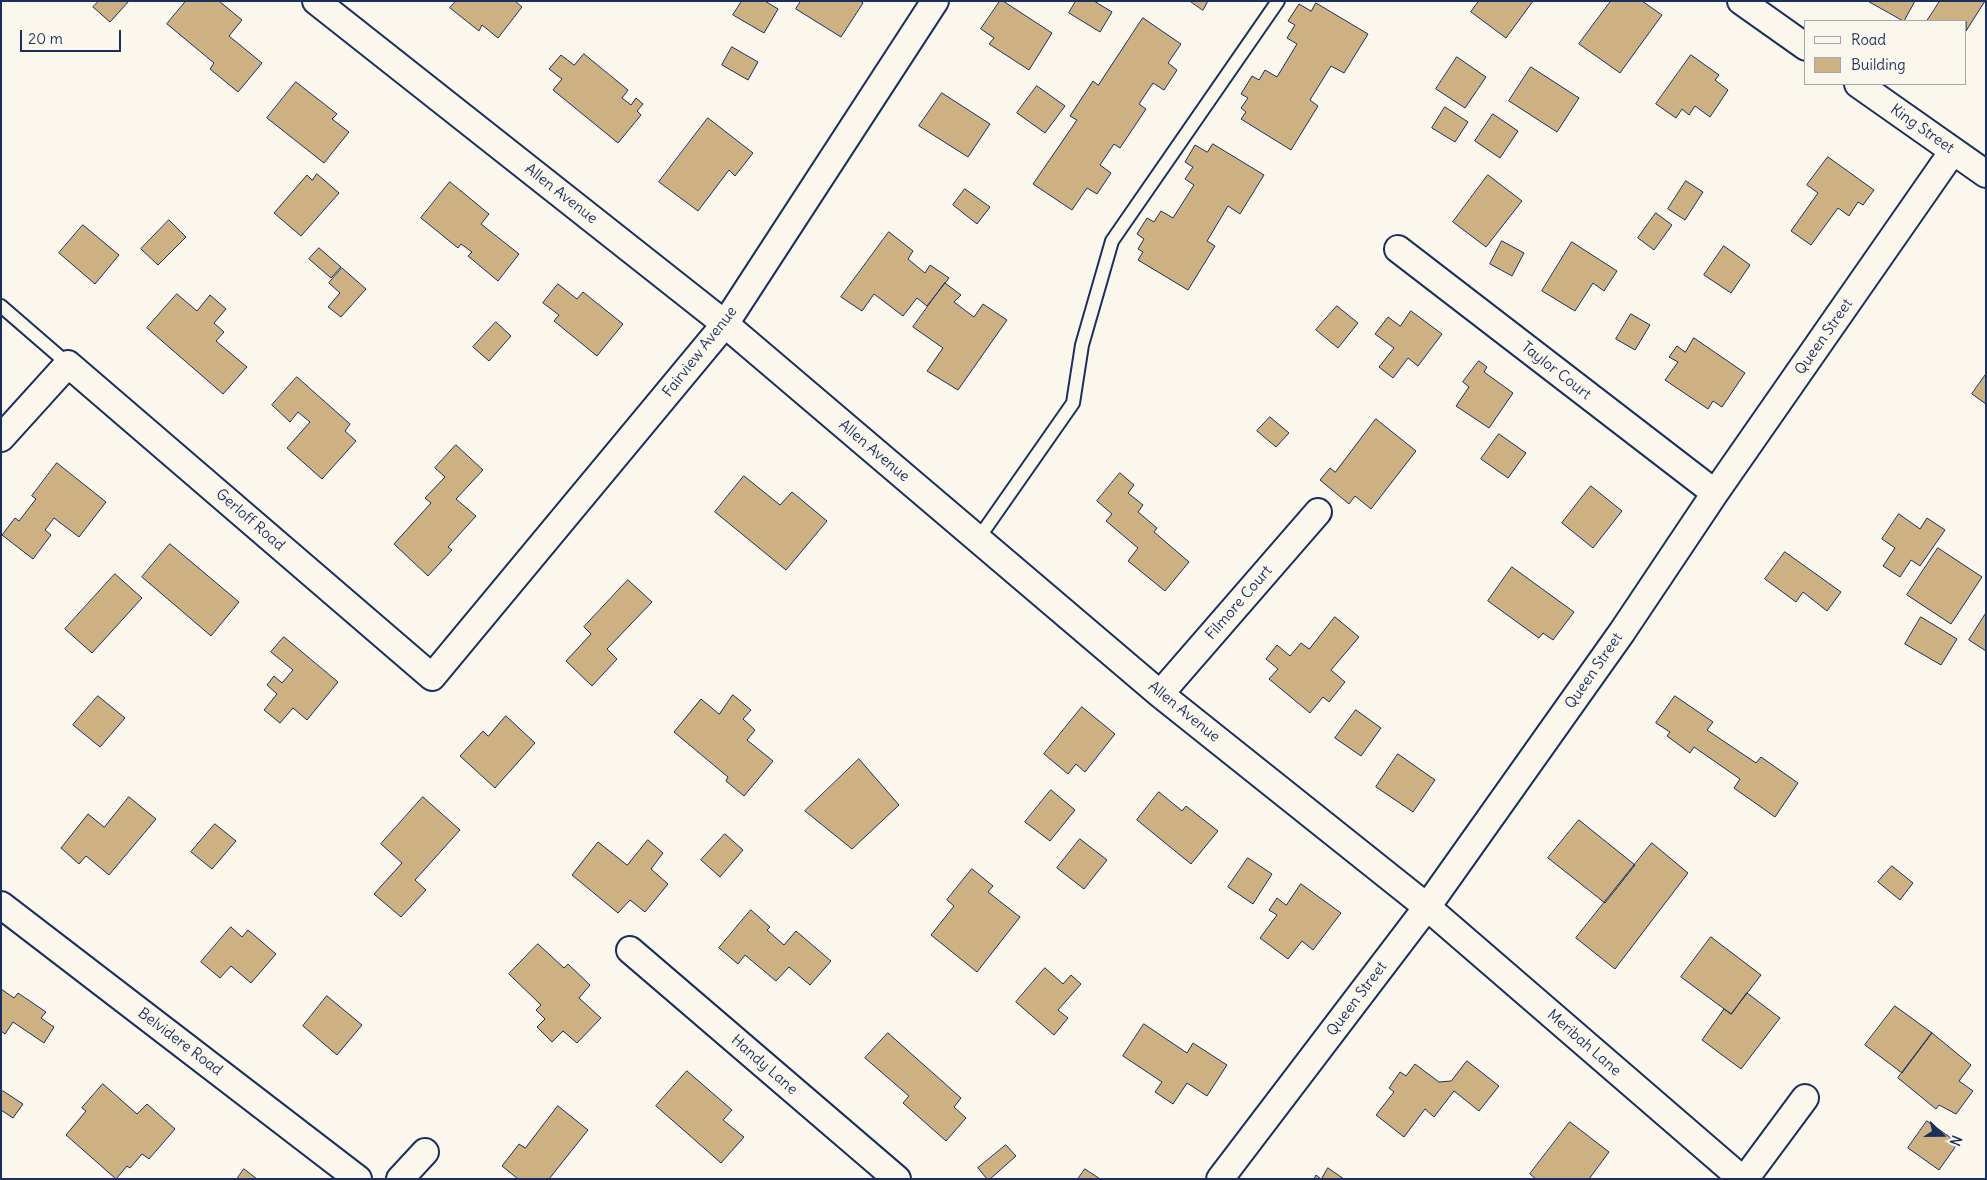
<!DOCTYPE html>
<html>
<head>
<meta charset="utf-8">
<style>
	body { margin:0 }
	#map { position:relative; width:1987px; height:1180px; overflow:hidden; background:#fbf7ec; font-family:Delius,sans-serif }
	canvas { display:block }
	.frame { position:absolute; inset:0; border:2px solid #1b2f5e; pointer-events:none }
	.legend { position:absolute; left:1804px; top:20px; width:162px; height:65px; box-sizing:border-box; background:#fbf7ec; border:1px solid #a1a7b3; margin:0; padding:6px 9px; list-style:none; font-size:15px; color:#1b2f5e }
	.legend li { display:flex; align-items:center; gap:10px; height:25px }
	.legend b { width:25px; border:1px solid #a1a7b3 }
	.north { position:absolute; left:1917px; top:1110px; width:50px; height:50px; -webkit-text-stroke:4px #fbf7ec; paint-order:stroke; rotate:112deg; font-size:14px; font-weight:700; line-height:20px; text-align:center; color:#1b2f5e }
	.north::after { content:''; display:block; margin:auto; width:18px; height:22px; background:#1b2f5e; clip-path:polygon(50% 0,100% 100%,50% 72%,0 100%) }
	.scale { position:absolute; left:20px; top:30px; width:101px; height:22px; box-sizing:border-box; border:2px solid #1b2f5e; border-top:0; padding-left:6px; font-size:15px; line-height:18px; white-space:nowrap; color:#1b2f5e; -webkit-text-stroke:4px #fbf7ec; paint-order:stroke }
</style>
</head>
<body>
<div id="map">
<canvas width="1987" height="1180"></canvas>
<div class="frame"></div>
<ul class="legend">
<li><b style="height:6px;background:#fbf7ec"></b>Road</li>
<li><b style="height:14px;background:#cdb182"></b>Building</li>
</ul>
<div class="north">N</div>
<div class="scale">20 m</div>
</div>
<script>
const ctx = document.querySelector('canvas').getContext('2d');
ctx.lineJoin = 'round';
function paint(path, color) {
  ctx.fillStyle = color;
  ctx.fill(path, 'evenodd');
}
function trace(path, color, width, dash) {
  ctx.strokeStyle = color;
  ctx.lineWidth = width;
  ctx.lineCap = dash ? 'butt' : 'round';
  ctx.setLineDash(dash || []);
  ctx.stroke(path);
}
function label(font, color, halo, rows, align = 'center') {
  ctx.font = font + ' Delius,sans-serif';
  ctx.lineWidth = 5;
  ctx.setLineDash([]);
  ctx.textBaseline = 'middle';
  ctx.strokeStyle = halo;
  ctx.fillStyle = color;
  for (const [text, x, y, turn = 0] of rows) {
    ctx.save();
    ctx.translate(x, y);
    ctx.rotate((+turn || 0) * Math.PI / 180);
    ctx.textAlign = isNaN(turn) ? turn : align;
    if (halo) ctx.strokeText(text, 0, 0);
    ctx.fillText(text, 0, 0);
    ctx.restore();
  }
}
const building = new Path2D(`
	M99,1H129L110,22L93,7Z
	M186,1H219L242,20L229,36L262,63L238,92L210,69L214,63L167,24Z
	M456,1H515L522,7L498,38L482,25L479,31L450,8Z
	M742,1H765L778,9L764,33L733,15Z
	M801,1H860L863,3L841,37L796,9Z
	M1000,1H1003L1052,33L1029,70L989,44L994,38L981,29Z
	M1076,1H1094L1112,12L1100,32L1069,13Z
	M1190,1H1208L1203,10Z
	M1479,1H1533L1506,38L1471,12Z
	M1611,1H1642L1662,15L1620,73L1579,44Z
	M1868,1H1915L1904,21Z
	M1940,1H1985L1966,31V21H1927Z
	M1316,3L1368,34L1344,73L1331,66L1310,100L1318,106L1291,150L1241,119L1246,112L1241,108L1248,98L1241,94L1252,76L1259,80L1265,70L1277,77L1297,44L1287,38L1295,25L1288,21L1299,4L1311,11Z
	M1143,18L1181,44L1168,63L1177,70L1164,90L1153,83L1139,104L1146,109L1120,148L1114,144L1100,165L1111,173L1097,194L1087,188L1072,210L1033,184L1077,120L1070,116L1093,81L1098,85Z
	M732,47L758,62L748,80L722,65Z
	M584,54L628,90L622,98L631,105L636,98L643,104L637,111L641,115L618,143L553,90L562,79L549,69L561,55L574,65Z
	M1691,55L1719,75L1715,80L1728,90L1710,117L1695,106L1689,115L1682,109L1676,118L1656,104Z
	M1457,57L1486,77L1465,108L1436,89Z
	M1531,67L1579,98L1557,132L1509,101Z
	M296,82L337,114L332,119L349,132L324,163L267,118Z
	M1037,86L1065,106L1045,133L1017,113Z
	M942,93L990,124L968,157L919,126Z
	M1445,107L1468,122L1455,142L1432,128Z
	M1493,114L1518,131L1500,158L1475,141Z
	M708,118L753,153L735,176L729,170L698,211L659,182Z
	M1213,144L1264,175L1240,214L1228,206L1207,241L1215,246L1188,290L1138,260L1143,252L1138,249L1144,239L1137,234L1147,218L1154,222L1161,211L1173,218L1194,185L1185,179L1193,167L1185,162L1195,145L1207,152Z
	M1828,157L1874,190L1863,205L1858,202L1849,216L1838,208L1811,245L1791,231L1818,193L1807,185Z
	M317,174L339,193L301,236L274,213L307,175L312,180Z
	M1488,175L1522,201L1486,247L1453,222Z
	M1686,181L1703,192L1685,220L1668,209Z
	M450,182L489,214L481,224L519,254L498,281L468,256L472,252L461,244L458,248L421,218Z
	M965,189L990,207L977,224L953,205Z
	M1656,213L1672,225L1654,250L1638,238Z
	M169,220L186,237L158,265L141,249Z
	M83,225L119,255L95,284L59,253Z
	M889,232L913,251L908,259L925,273L930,265L949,278L927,306L917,298L903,316L874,294L862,311L841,297Z
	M1502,241L1524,253L1512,276L1490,264Z
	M1572,242L1617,271L1604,291L1593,283L1575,311L1542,291Z
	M1724,246L1750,265L1731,293L1704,275Z
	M319,248L341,267L331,278L309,259Z
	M342,268L366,289L341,317L328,307L340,293L329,283Z
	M945,283L961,295L954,302L974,317L983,304L1007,320L958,390L927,371L943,348L913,327Z
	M558,284L577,299L583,292L623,324L597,356L554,321L559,315L543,303Z
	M177,294L197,311L210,295L226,309L214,323L224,332L216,341L247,367L223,394L147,328Z
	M1337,306L1358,323L1338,348L1316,330Z
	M1411,311L1442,334L1418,366L1408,358L1393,378L1379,367L1394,348L1375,334L1388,317L1400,326Z
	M1631,314L1650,325L1635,350L1616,339Z
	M496,322L511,336L489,361L473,347Z
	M1694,338L1745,373L1722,407L1713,401L1708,409L1665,380L1678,362L1669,357L1677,346L1685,352Z
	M1479,361L1487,367L1484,372L1513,393L1489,428L1456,406L1469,387L1463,382Z
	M1986,374V404L1972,394Z
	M297,377L350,424L345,431L356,441L322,479L287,448L310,422L298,412L290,422L272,405Z
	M1270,417L1289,433L1276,447L1257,431Z
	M1376,419L1416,451L1371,509L1355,496L1349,504L1320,480L1330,468L1335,472Z
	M1499,434L1526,453L1508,478L1481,459Z
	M456,445L483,470L456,499L476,516L448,547L452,550L428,576L394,544L431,503L425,498L445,477L435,468Z
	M57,463L106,502L79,537L54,518L45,530L51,535L33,559L2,535L15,518L19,521L36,499L32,496Z
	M1120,473L1134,485L1128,493L1143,505L1138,512L1157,528L1154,532L1189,562L1165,591L1128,561L1138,548L1106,521L1112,514L1097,501Z
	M744,476L780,505L792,492L827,521L786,570L715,512Z
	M1591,486L1622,511L1593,548L1562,523Z
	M1899,514L1920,529L1927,518L1945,530L1920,566L1911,560L1900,577L1883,566L1895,548L1882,539Z
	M170,544L239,602L211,636L142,577Z
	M1938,548L1982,577L1951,624L1907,595Z
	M1785,552L1841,592L1827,611L1803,592L1796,602L1765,579Z
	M1512,567L1574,612L1553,640L1543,633L1539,638L1488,601Z
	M115,574L142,598L92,653L65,629Z
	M628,580L652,602L607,649L617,659L592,686L566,661L591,634L584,627Z
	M1986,613V651L1969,640Z
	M1335,617L1359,637L1331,670L1345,682L1329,702L1323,697L1310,713L1269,679L1278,669L1266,659L1277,645L1290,656L1301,643L1309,649Z
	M1921,617L1957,639L1941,665L1905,644Z
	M284,637L338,682L307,720L293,708L280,723L264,710L277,694L267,685L274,676L282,683L293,670L271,652Z
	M733,695L751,710L743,719L755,730L747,740L773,761L744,796L726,781L728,777L674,732L701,699L719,714Z
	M98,696L125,718L100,747L73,725Z
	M1675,696L1713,722L1707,730L1756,763L1761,757L1798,783L1775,817L1734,788L1740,779L1694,747L1690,753L1667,736L1670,732L1656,723Z
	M1082,707L1115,734L1085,772L1076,764L1068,774L1044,754Z
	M1356,710L1381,728L1361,756L1335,738Z
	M506,716L535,743L495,788L460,756L483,731L488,736Z
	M1398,754L1435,780L1413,812L1376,787Z
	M859,759L899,805L852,849L805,811Z
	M1051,790L1075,810L1050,841L1025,822Z
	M1159,792L1182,811L1186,806L1218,831L1191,864L1137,820Z
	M129,797L156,819L109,875L86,856L79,864L61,848L88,814L104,827Z
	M423,797L460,830L415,880L426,890L401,917L374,894L402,863L381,844Z
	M1579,820L1635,865L1605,903L1548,858Z
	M215,824L236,841L212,869L191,852Z
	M725,834L743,850L720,877L701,860Z
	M1080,839L1107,860L1084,889L1057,868Z
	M648,840L663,853L651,869L668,884L645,912L630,900L618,913L572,875L598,842L627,865Z
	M1652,843L1688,873L1615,969L1576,938Z
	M1248,858L1272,874L1253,904L1228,887Z
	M1892,866L1913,883L1900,900L1878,882Z
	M972,869L993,886L988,892L1020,917L977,972L931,935L954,906L947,900Z
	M1301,884L1341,913L1313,950L1302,941L1288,959L1260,938L1277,915L1269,910L1277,898L1286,905Z
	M751,910L770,927L767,930L784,945L796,931L831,961L810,985L789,967L776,981L745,955L738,964L719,948Z
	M231,927L242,937L248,930L276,954L251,983L231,966L220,978L201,962Z
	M1711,937L1761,975L1731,1014L1681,977Z
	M538,944L564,968L568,964L590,985L579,998L601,1018L577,1043L563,1031L552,1042L537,1027L545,1019L536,1010L541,1005L509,974Z
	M1045,968L1063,984L1071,975L1081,984L1058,1010L1068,1018L1054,1035L1016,1002Z
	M1,989L14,998L18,993L46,1012L41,1018L54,1027L44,1043L13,1022L5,1034L1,1031Z
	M1747,993L1780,1018L1741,1069L1702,1040L1724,1009L1731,1014Z
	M327,996L362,1025L337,1055L303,1026Z
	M1895,1006L1932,1033L1902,1073L1865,1045Z
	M1144,1024L1187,1053L1193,1043L1227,1065L1207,1096L1187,1083L1173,1104L1155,1092L1162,1082L1123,1056Z
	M888,1033L961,1098L954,1107L966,1118L946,1141L903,1103L909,1096L865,1058Z
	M1932,1033L1971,1065L1959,1081L1973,1091L1956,1114L1939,1105L1936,1109L1898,1078Z
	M1467,1061L1499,1086L1479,1111L1454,1091L1434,1117L1425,1109L1404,1137L1376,1115L1394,1092L1389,1088L1400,1072L1406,1076L1415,1064L1439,1082L1451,1081Z
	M687,1071L732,1110L723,1120L744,1137L721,1163L656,1106Z
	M103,1084L137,1114L147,1104L175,1129L149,1159L142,1154L130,1168L127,1166L116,1179L66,1135L86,1111L82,1108Z
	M3,1091L23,1104L13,1118L1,1110V1093Z
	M558,1106L588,1130L549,1179H518L502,1166L519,1144L525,1148Z
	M1927,1121L1958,1143L1939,1170L1908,1148Z
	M1570,1122L1609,1152L1589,1179H1536L1530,1174Z
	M1006,1145L1016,1156L990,1179H987L978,1168Z
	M1328,1168L1344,1179H1314L1316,1175L1321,1179Z
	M244,1169L257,1179H237Z
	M1085,1169L1100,1179H1078Z`);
const lane = new Path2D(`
	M1,306L68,364
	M978,539L1073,403L1082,345L1112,241L1278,1`);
const street = new Path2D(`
	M316,1L725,324L1160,694L1427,907L1742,1179
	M1741,1L1806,47
	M1858,84L1986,174
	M1398,249L1715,493
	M1,438L68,364L432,677L725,324L935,1
	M1160,694L1318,512
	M1,905L358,1179
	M630,950L897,1179
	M400,1179L425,1152
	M1220,1179L1427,907L1622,632L1715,493L1953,151
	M1745,1179L1805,1098`);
const streetNames = [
	["King Street",1922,129,35],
	["Allen Avenue",561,194,38],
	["Queen Street",1824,337,-55],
	["Fairview Avenue",700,352,-52],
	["Taylor Court",1556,371,38],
	["Allen Avenue",874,451,40],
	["Gerloff Road",250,520,41],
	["Filmore Court",1239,603,-49],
	["Queen Street",1594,671,-55],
	["Allen Avenue",1184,712,39],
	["Queen Street",1357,999,-53],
	["Belvidere Road",180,1042,37],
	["Meribah Lane",1584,1043,41],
	["Handy Lane",764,1065,41]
];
paint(building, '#cdb182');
trace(building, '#1b2f5e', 1);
trace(lane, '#1b2f5e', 16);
trace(street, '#1b2f5e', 30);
trace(lane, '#fbf7ec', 12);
trace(street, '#fbf7ec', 26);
label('15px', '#1b2f5e', '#fbf7ec', streetNames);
</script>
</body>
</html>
